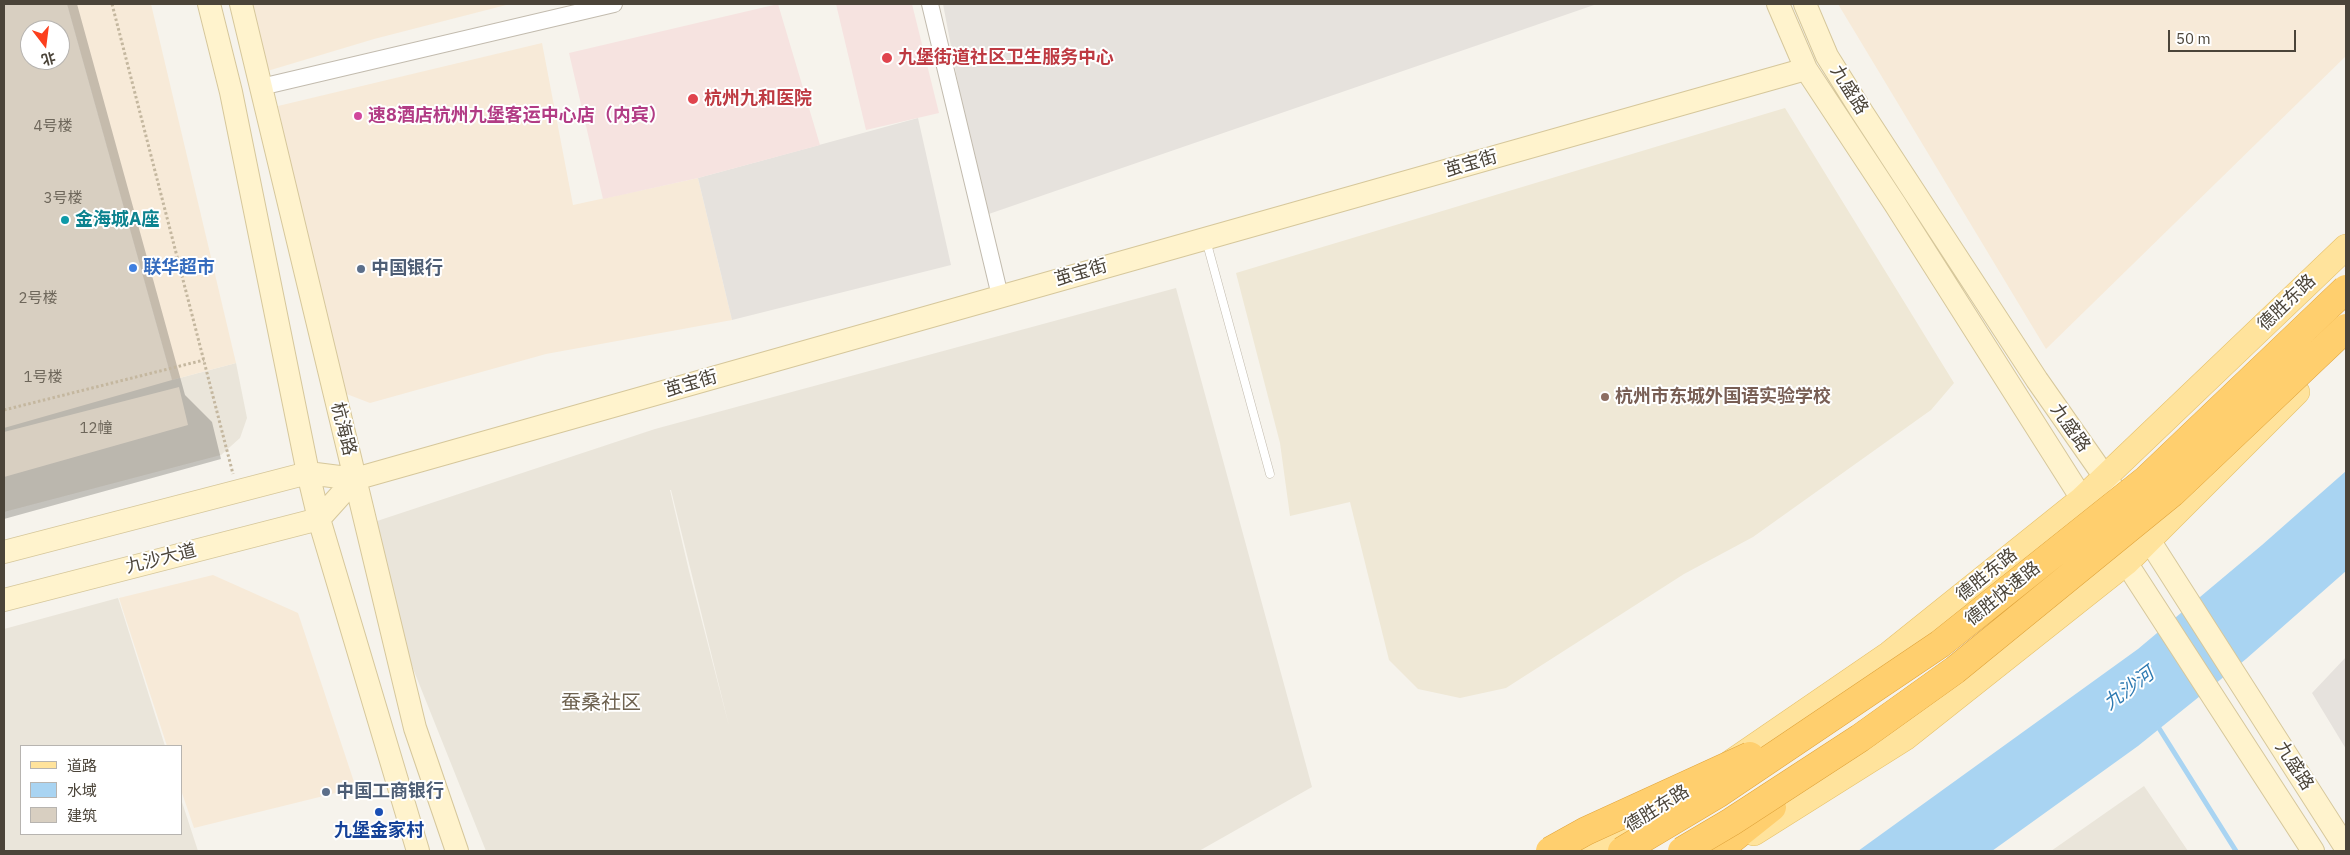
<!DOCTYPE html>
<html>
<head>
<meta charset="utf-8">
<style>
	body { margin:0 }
	#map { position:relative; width:2350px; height:855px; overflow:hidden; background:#f6f3ec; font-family:"IBM Plex Sans","Noto Sans SC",sans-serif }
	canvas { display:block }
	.frame { position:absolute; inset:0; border:5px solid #4b4439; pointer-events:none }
	.legend { position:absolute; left:20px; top:745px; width:162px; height:90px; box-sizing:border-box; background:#fff; border:1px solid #b7b4b0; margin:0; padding:6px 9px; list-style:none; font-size:15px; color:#4b4439 }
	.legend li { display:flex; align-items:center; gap:10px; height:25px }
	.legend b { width:25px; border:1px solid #b7b4b0 }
	.north { position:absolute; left:20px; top:20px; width:50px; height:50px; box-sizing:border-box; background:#fff; border:1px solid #b7b4b0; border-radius:50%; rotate:165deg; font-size:14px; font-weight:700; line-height:20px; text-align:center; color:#4b4439 }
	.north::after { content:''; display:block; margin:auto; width:18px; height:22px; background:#fc3f1d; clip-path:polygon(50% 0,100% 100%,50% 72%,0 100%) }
	.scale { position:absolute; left:2168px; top:30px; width:128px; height:22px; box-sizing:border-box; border:2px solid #4b4439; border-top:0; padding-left:6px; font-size:15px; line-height:18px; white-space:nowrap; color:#4b4439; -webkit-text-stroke:4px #fff; paint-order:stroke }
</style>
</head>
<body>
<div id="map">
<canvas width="2350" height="855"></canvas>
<div class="frame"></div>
<ul class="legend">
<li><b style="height:6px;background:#ffe39c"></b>道路</li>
<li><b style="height:14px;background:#a9d4f2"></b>水域</li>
<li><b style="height:14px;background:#d8cfc1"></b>建筑</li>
</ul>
<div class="north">北</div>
<div class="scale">50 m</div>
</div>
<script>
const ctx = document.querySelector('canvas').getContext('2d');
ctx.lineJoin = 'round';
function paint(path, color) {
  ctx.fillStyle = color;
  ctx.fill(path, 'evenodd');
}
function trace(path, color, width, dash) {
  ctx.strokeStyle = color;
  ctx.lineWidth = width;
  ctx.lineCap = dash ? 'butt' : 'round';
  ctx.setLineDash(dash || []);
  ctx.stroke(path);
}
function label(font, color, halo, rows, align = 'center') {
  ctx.font = font + ' "IBM Plex Sans","Noto Sans SC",sans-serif';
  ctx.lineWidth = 4;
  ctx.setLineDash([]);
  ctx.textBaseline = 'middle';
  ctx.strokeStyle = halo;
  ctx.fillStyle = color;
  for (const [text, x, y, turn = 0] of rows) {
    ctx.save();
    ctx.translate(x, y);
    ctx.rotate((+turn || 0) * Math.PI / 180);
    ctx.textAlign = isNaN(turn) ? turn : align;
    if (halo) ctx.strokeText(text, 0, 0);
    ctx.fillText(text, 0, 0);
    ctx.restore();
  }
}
const residential = new Path2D(`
	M4,4H67L172,380L236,363L247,418L240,438L221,455L4,512ZM30,30H60V60H30Z
	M1176,288L1312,787L1199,851H486L406,651L368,524L655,429ZM670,490H671L729,726L689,571Z
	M118,598L165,746H21V834H181V799L198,851H4V629Z
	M2144,786L2188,851H2051Z`);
const commercial = new Path2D(`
	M67,4H151L236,363L172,380Z
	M236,4H510L374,39L254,75Z
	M1838,4H2346V56L2046,349Z
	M542,43L573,205L698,178L732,320L546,354L370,403L344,393L325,324L278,106Z
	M213,575L298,613L356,788L194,828L181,790V746H167L119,598Z`);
const industrial = new Path2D(`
	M943,4H1594V5L983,216Z
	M918,118L951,265L732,320L698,178Z
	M2346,657V749L2312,693Z`);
const education = new Path2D(`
	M1785,108L1954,383L1931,410L1753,537L1684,574L1506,688L1460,698L1418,689L1389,660L1350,502L1290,516L1280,443L1236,273Z`);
const medical = new Path2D(`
	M778,4L820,145L698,178L603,199L569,53Z
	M836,4H912L939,113L866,130Z`);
const water = new Path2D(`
	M2346,471V571L2246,659L2138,746L1992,851H1858L2138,649L2262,545Z`);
const shadow = new Path2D(`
	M4,4H77L185,395L212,422L221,459L4,519ZM30,30H60V60H30Z`);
const stream = new Path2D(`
	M2157,725L2236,851`);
const building = new Path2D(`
	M4,4H67L172,380L4,428ZM30,30H60V60H30Z
	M179,387L188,425L4,477V432Z`);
const path = new Path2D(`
	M112,4L233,474
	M4,410L204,360`);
const lane = new Path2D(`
	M1206,240L1270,474`);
const street = new Path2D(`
	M930,4L1000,296
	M261,87L614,4`);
const secondary = new Path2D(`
	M209,4L231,92L308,473L319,519L418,851
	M241,4L415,728L457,851
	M1778,4L1806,69L1895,204L2091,513
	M1805,4L1827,56L1862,112L2037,380L2149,540L2346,848
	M319,519L355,479
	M2116,547L2313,851
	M4,552L308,473L355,479L1806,69
	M4,600L319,519`);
const primary = new Path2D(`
	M1730,763L1889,654L2081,500L2346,247
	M1754,833L1905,738L2127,562L2297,392
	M1588,851L1654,810`);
const highway = new Path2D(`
	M1717,851L1772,807`);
const highwayBridge = new Path2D(`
	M1550,851L1586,831L1750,756
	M1622,851L1719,793L1940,644L2147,479L2346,289
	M1682,851L1731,822L1860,738L1955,670L2172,493L2346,328`);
const markers = [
	[887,58,6,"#e0444e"],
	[693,99,6,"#e0444e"],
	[358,116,5,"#d1479c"],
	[65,220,5,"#0f9aa8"],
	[133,268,5,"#3f7fe0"],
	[361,269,5,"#5c6f8a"],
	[1605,397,5,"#8d6e63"],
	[326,792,5,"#5c6f8a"],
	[379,812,5,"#1a4fb4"]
];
const numberNames = [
	["4号楼",53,127],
	["3号楼",63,199],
	["2号楼",38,299],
	["1号楼",43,378],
	["12幢",96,429]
];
const healthNames = [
	["九堡街道社区卫生服务中心",898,58],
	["杭州九和医院",704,99]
];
const streetNames = [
	["九盛路",1849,90,58],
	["茧宝街",1471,164,-16],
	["茧宝街",1081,273,-16],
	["德胜东路",2287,303,-44],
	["茧宝街",691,384,-16],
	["九盛路",2070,428,55],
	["杭海路",343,429,76],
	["九沙大道",161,559,-14],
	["德胜东路",1987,575,-39],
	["德胜快速路",2003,594,-39],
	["九盛路",2294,766,57],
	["德胜东路",1657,809,-32]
];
const hotelNames = [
	["速8酒店杭州九堡客运中心店（内宾）",368,116]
];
const cultureNames = [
	["金海城A座",75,220]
];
const shopNames = [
	["联华超市",143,268]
];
const serviceNames = [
	["中国银行",371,269],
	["中国工商银行",336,792]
];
const educationNames = [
	["杭州市东城外国语实验学校",1615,397]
];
const transitNames = [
	["九堡金家村",379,831]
];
const waterNames = [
	["九沙河",2129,689,-37]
];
const quarterNames = [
	["蚕桑社区",601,703]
];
paint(residential, '#eae5da');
paint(commercial, '#f7ead8');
paint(industrial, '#e6e2dd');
paint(education, '#efe8d6');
paint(medical, '#f6e3e0');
paint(water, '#a9d4f2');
paint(shadow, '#0003');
trace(stream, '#a9d4f2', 5);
paint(building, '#d8cfc1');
trace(lane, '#c2bbae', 9);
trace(street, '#c2bbae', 18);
trace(secondary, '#d6c79b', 24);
trace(primary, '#e6c16a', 26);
trace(highway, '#e0a43c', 29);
trace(path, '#c4b79f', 3, [2.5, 2.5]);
trace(lane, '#fff', 8);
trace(street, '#fff', 16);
trace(secondary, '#fff3cd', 22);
trace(primary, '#ffe39c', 25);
trace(highway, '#ffcf6e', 28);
trace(highwayBridge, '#e0a43c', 29, []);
trace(highwayBridge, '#ffcf6e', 28);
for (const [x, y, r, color] of markers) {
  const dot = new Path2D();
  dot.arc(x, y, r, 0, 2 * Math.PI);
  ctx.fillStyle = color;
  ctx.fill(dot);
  trace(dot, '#fff', 2);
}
label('15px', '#6e675b', null, numberNames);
label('bold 18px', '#be3a42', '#fff', healthNames, 'left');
label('18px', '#4b4439', '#fff', streetNames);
label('bold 18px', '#b23c85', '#fff', hotelNames, 'left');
label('bold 18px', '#0d838f', '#fff', cultureNames, 'left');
label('bold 18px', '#366cbe', '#fff', shopNames, 'left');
label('bold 18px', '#4e5e75', '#fff', serviceNames, 'left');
label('bold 18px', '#785e54', '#fff', educationNames, 'left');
label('bold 18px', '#164399', '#fff', transitNames);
label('italic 19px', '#2e7ab2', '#fff', waterNames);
label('20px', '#6e6250', '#fff', quarterNames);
</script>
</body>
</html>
